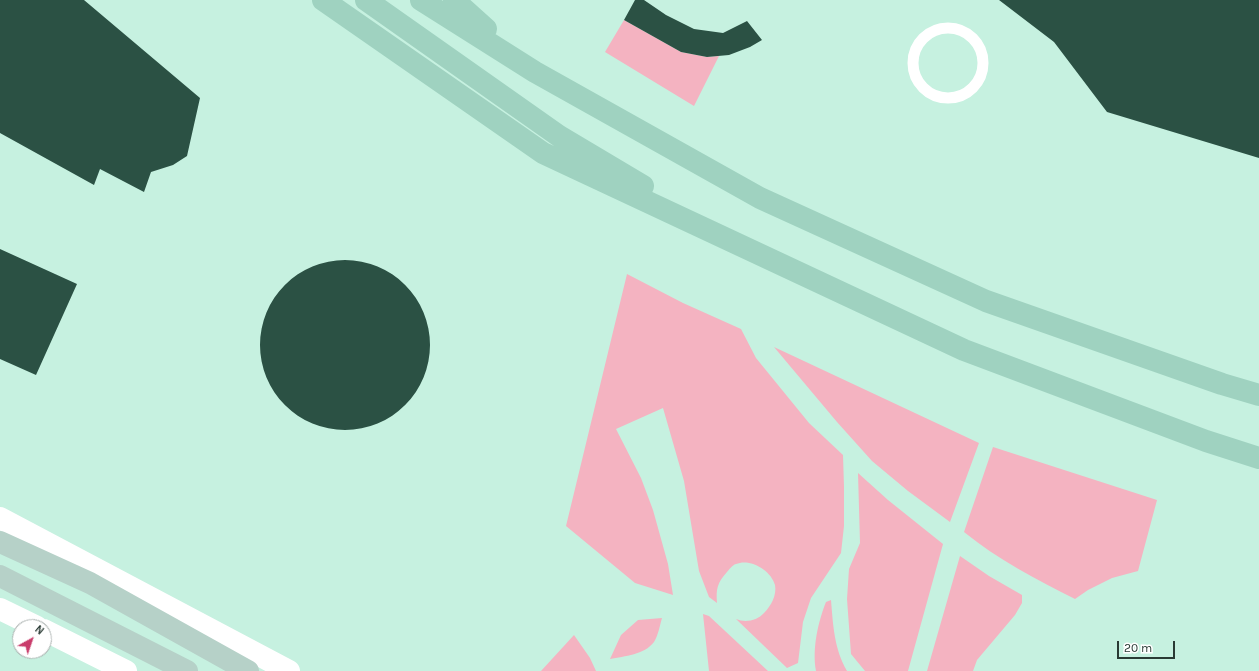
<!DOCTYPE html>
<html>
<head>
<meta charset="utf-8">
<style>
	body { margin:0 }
	#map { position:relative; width:1259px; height:671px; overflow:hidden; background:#c6f1e0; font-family:Karla,sans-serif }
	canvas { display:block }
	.north { position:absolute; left:12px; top:619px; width:40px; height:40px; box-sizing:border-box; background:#fff; border:1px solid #a9b0ae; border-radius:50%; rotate:40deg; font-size:11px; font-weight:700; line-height:16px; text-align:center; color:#293a34 }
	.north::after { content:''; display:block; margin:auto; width:14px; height:18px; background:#c93c6b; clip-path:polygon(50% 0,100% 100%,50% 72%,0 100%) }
	.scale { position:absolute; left:1117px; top:641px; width:58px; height:18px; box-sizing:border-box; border:2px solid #293a34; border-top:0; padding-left:5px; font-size:12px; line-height:14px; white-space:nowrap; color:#293a34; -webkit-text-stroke:3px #fff; paint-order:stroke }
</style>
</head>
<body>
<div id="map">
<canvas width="1259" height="671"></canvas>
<div class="north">N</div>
<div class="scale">20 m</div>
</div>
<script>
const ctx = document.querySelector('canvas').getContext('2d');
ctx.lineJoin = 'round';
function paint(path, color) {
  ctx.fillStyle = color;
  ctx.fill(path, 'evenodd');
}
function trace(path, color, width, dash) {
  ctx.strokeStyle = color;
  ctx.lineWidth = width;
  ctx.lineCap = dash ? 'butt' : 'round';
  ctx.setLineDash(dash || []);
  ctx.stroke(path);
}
const green = new Path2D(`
	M624,20L681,52L707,57L719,56L694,106L605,52Z
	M627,274L683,303L741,329L756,358L809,423L843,455L844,487V526L841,553L811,598L803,622L798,663L787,668L736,619C745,623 757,621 764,613C771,606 777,595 775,585C771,570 750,558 736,564C732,565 729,570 727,572C717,583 716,589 717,603L709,597L699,571L684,481L663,408L616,429L641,478L653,510L668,564L673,595L635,583L566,526Z
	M774,347L979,443L950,522L908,491L872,461L837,422Z
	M993,447L1157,500L1138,571L1112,578L1088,590L1075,599C1037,580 997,559 964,532Z
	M858,473L888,500L943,544L908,671H865L851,654L847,599L849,569L860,543Z
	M960,556L989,576L1022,595V603L1015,615L977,660L973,671H927Z
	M831,600C833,624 834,649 847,671H816C812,649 818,622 826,602Z
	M703,614L709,616L768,671H709Z
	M662,618C660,625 658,636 654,642C644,655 625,656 610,659L621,635L638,620Z
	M574,635L590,658L596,671H541Z`);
const building = new Path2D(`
	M0,0H84L200,98L187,156L173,165L151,172L144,192L100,169L94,185L0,133Z
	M635,0H644L666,15L694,29L723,33L747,21L762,40L750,47L729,55L707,57L681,52L624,20Z
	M999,0H1259V158L1107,112L1054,42Z
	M0,249L77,284L36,375L0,359Z
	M260 345a85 85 0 1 1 170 0a85 85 0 1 1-170 0Z`);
const service = new Path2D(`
	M913 63a35 35 0 1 1 70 0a35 35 0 1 1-70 0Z`);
const tertiary = new Path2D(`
	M0,518L289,671
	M0,609L37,627
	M44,630L126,671`);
const secondary = new Path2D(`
	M0,542L90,583L248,671
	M0,576L187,671`);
const primary = new Path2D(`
	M323,0L543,153L964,350L1206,441L1259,458
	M366,0L559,136L643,186
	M421,0L535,72L760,198L986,301L1222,384L1259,395
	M454,0L486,29`);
paint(green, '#f4b3c1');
paint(building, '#2b5144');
trace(service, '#fff', 11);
trace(tertiary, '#fff', 22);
trace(secondary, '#b6d1c8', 22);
trace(primary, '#9fd2c0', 22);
</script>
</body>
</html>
